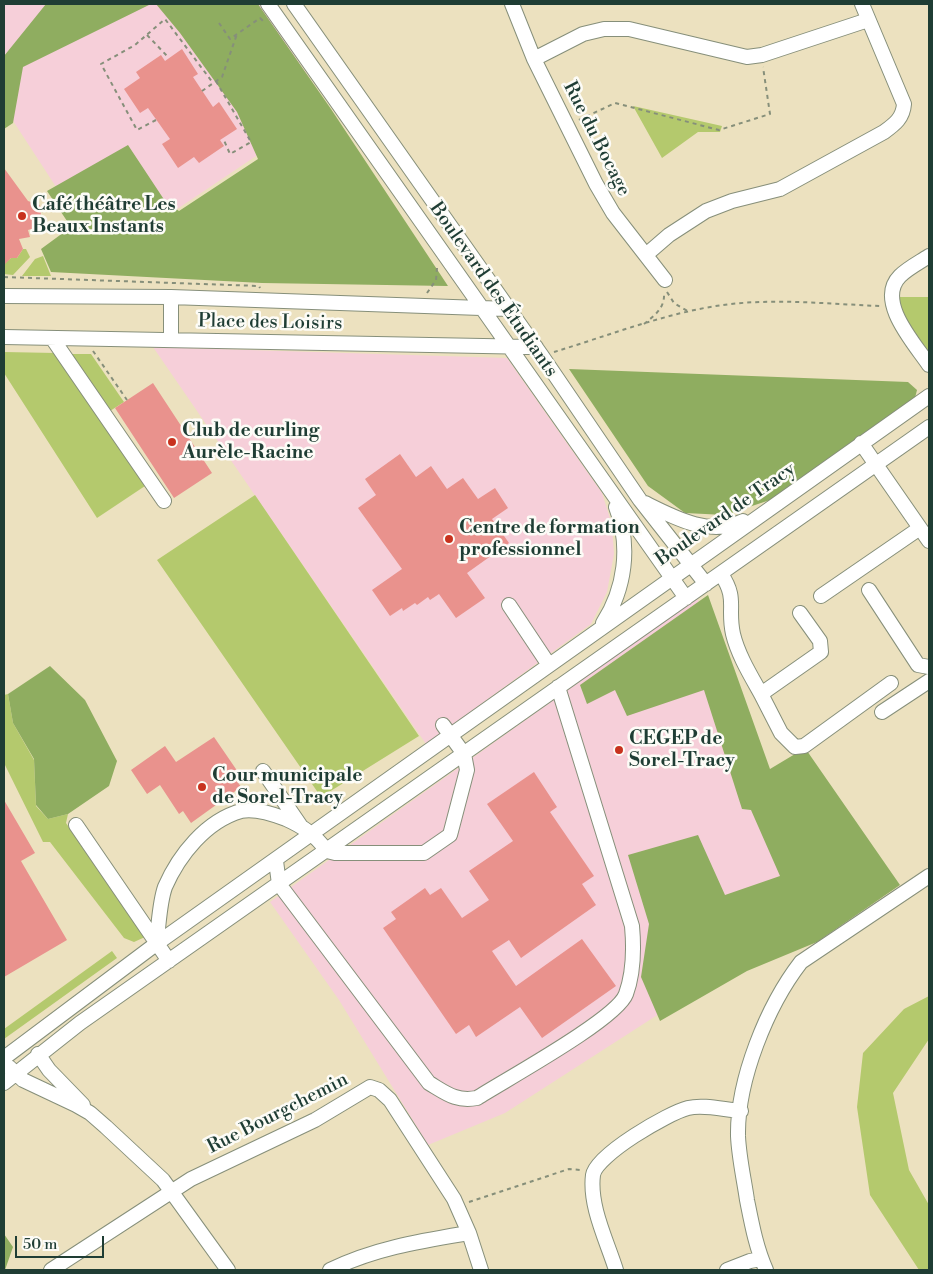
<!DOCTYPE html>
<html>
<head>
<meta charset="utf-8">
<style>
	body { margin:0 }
	#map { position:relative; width:933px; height:1274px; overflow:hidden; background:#ece1bf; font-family:"Libre Bodoni",serif }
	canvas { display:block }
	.frame { position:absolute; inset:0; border:5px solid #1f3d34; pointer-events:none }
	.scale { position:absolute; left:15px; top:1236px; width:89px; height:22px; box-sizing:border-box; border:2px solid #1f3d34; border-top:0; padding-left:6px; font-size:15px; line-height:18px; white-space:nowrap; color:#1f3d34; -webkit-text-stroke:4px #fdfcf7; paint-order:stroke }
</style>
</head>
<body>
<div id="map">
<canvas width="933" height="1274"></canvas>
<div class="frame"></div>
<div class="scale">50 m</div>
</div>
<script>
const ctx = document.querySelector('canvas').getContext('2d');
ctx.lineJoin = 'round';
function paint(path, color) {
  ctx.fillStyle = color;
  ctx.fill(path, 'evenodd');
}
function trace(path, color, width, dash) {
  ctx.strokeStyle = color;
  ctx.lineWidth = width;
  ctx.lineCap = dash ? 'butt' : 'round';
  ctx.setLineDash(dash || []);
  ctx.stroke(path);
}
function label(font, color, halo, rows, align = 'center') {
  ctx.font = font + ' "Libre Bodoni",serif';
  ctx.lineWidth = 5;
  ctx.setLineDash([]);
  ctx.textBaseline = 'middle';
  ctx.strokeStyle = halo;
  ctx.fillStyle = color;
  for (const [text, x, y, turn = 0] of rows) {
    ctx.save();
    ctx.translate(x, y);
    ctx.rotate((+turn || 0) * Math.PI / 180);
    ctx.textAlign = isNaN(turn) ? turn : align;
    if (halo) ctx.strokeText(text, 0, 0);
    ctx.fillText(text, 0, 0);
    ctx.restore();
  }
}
const built = new Path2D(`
	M4,4H260L329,107L103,259L4,107Z
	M153,347L507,358L602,493L612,525L614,554L607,592L591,624L426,744Z
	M697,598L816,913L505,1113L428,1145L339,1000L270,902Z`);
const green = new Path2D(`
	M633,106L722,126L720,132H698L662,158Z
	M23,249H26L30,257L13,275L4,274V264L11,258H17Z
	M43,256L51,276H22L35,259Z
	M897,297H929V355L898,306Z
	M4,352L56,353L145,486L97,518L4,373Z
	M70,354H91L124,402L110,411Z
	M255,495L419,736L321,797L157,560Z
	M8,694L13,723L34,760L36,806L48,819L68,814L66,823L145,937L134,942L124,938L50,842H43L4,763V695Z
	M112,951L117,958L4,1039V1029Z
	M929,996V1039L893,1093L909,1170L929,1205V1270H919L870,1195L857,1107L863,1053L904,1009Z`);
const forest = new Path2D(`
	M46,4H151L23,67L13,123L4,129V56Z
	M156,4H258L331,109L448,286L262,283L51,272L41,249L71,227L47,191L128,145L165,201L179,211L258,159L237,112L180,33Z
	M569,369L908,382L917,390L915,398L770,500L725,515L685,513L648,486Z
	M708,595L770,769L805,748L900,885L817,942L747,971L660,1021L641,977L649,924L628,855L698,835L725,895L780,876L751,810L742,809L704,690L627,716L615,690L587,704L580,685Z
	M50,666L85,700L117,761L109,786L68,814L48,819L36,805L34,759L13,723L8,694Z
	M4,1234L13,1247L5,1270H4Z`);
const building = new Path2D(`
	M182,49L198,74L193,77L213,107L219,102L237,129L220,140L224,146L199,163L194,157L178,168L162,144L170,139L148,108L140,113L124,89L140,78L136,72L161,55L165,61Z
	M4,168L28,201L40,205L42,226L28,230L30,237L19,239L23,249L17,258H11L4,265Z
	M153,383L212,473L174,498L115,408Z
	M400,454L416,477L431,466L447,489L463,478L478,499L495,488L508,508L492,519L509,543L467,573L485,598L456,618L439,594L430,600L428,597L417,605L415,603L403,611L402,608L390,616L372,590L402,569L358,508L376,495L365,479Z
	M214,737L238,772L233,775L241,787L191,823L183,811L179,814L160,785L147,794L131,770L165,746L176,762Z
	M534,772L557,807L550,812L594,876L582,884L596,905L521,958L509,940L492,951L516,986L582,939L616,986L542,1038L520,1007L476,1037L469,1025L456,1034L383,928L396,919L391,912L425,888L430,895L441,888L462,918L489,900L469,871L513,841L487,804Z
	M4,800L35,853L21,861L67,940L4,977Z`);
const path = new Path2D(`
	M219,23L230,39L260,18L263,21
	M147,35L169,58
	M216,81L251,142L230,154L223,138
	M202,91L222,77L237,34
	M156,120L137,130L101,64L135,45L165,19L213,83
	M579,120L615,103L719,130L770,114L763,67
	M4,277L259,286L260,288
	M667,292L674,303L689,312
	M427,293L436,280L437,268
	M644,324C655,315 665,308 664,293
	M93,351L127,400
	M554,352C607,336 669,312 723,305C774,298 828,304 880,306
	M469,1202L569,1169L581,1170`);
const minor = new Path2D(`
	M268,4L686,598
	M294,4L542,356L640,500L706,584
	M512,4L534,59L596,184L613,213L665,280
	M534,59L583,34L604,29H629L747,57L762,55L868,20
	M647,254L669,235L706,211L732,201L780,189L884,132C895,124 903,118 904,104L862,4
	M929,256C920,262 908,268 900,276C875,301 915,344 929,365
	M4,296L171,297L509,309
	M171,297V340
	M4,337L536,347
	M52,338L164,501
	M861,443L929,541
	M645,503C675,518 710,537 743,521
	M721,574C738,599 727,607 733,634C738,655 751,676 761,694L821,652L820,641L800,613
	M869,590L918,665L929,667
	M821,596L920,528
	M509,605L549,665
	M603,623C625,589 631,546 616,507
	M761,694L781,733L795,747L804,746L891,683
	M882,712L929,681
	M263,771L300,825
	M76,825L169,961
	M276,861L279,884L429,1083C446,1093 456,1102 477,1098C505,1080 617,1019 626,994C634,972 634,948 632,926L558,687
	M156,944C159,927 159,904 165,887C179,855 206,821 241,811C255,808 273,814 286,819C304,827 315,835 327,851L335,853H424L450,835L467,770L464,754L443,725
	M38,1054L49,1070L83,1105
	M4,1058L156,944L929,396
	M9,1067L23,1080L76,1105L90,1113L106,1127L163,1180L228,1270
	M4,1083L80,1023L929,427
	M51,1270L191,1179L315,1120L370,1087L379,1090L390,1100L454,1199L469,1233L481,1270
	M330,1270C375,1248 421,1241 469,1233
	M616,1270C607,1241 589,1206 593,1175C596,1155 668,1113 688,1108C704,1104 725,1110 741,1111
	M727,1270L750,1261L761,1259
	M766,1270C756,1247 752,1225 747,1200C744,1179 739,1158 738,1136C737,1080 767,1006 801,962L929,876`);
const markers = [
	[22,216,5,"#c8321e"],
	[172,442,5,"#c8321e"],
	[449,539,5,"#c8321e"],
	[619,750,5,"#c8321e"],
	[202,787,5,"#c8321e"]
];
const streetNames = [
	["Rue du Bocage",596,139,63],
	["Boulevard des Étudiants",493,290,55],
	["Place des Loisirs",270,323,1],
	["Boulevard de Tracy",726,515,-35],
	["Rue Bourgchemin",278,1114,-27]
];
const poiNames = [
	["Café théâtre Les",32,205],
	["Beaux Instants",32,227],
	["Club de curling",182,431],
	["Aurèle-Racine",182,453],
	["Centre de formation",459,528],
	["professionnel",459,550],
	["CEGEP de",629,739],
	["Sorel-Tracy",629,761],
	["Cour municipale",212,776],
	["de Sorel-Tracy",212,798]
];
paint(built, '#f6cfd9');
paint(green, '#b4c96d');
paint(forest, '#8fad60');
paint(building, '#e9928d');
trace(minor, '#868f7a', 16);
trace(path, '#868f7a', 2, [4, 4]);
trace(minor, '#fff', 14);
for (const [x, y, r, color] of markers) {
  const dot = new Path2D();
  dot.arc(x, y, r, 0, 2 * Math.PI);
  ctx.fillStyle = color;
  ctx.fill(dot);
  trace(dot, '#fdfcf7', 2);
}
label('19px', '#1f3d34', '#fdfcf7', streetNames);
label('bold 19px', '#1f3d34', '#fdfcf7', poiNames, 'left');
</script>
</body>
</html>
